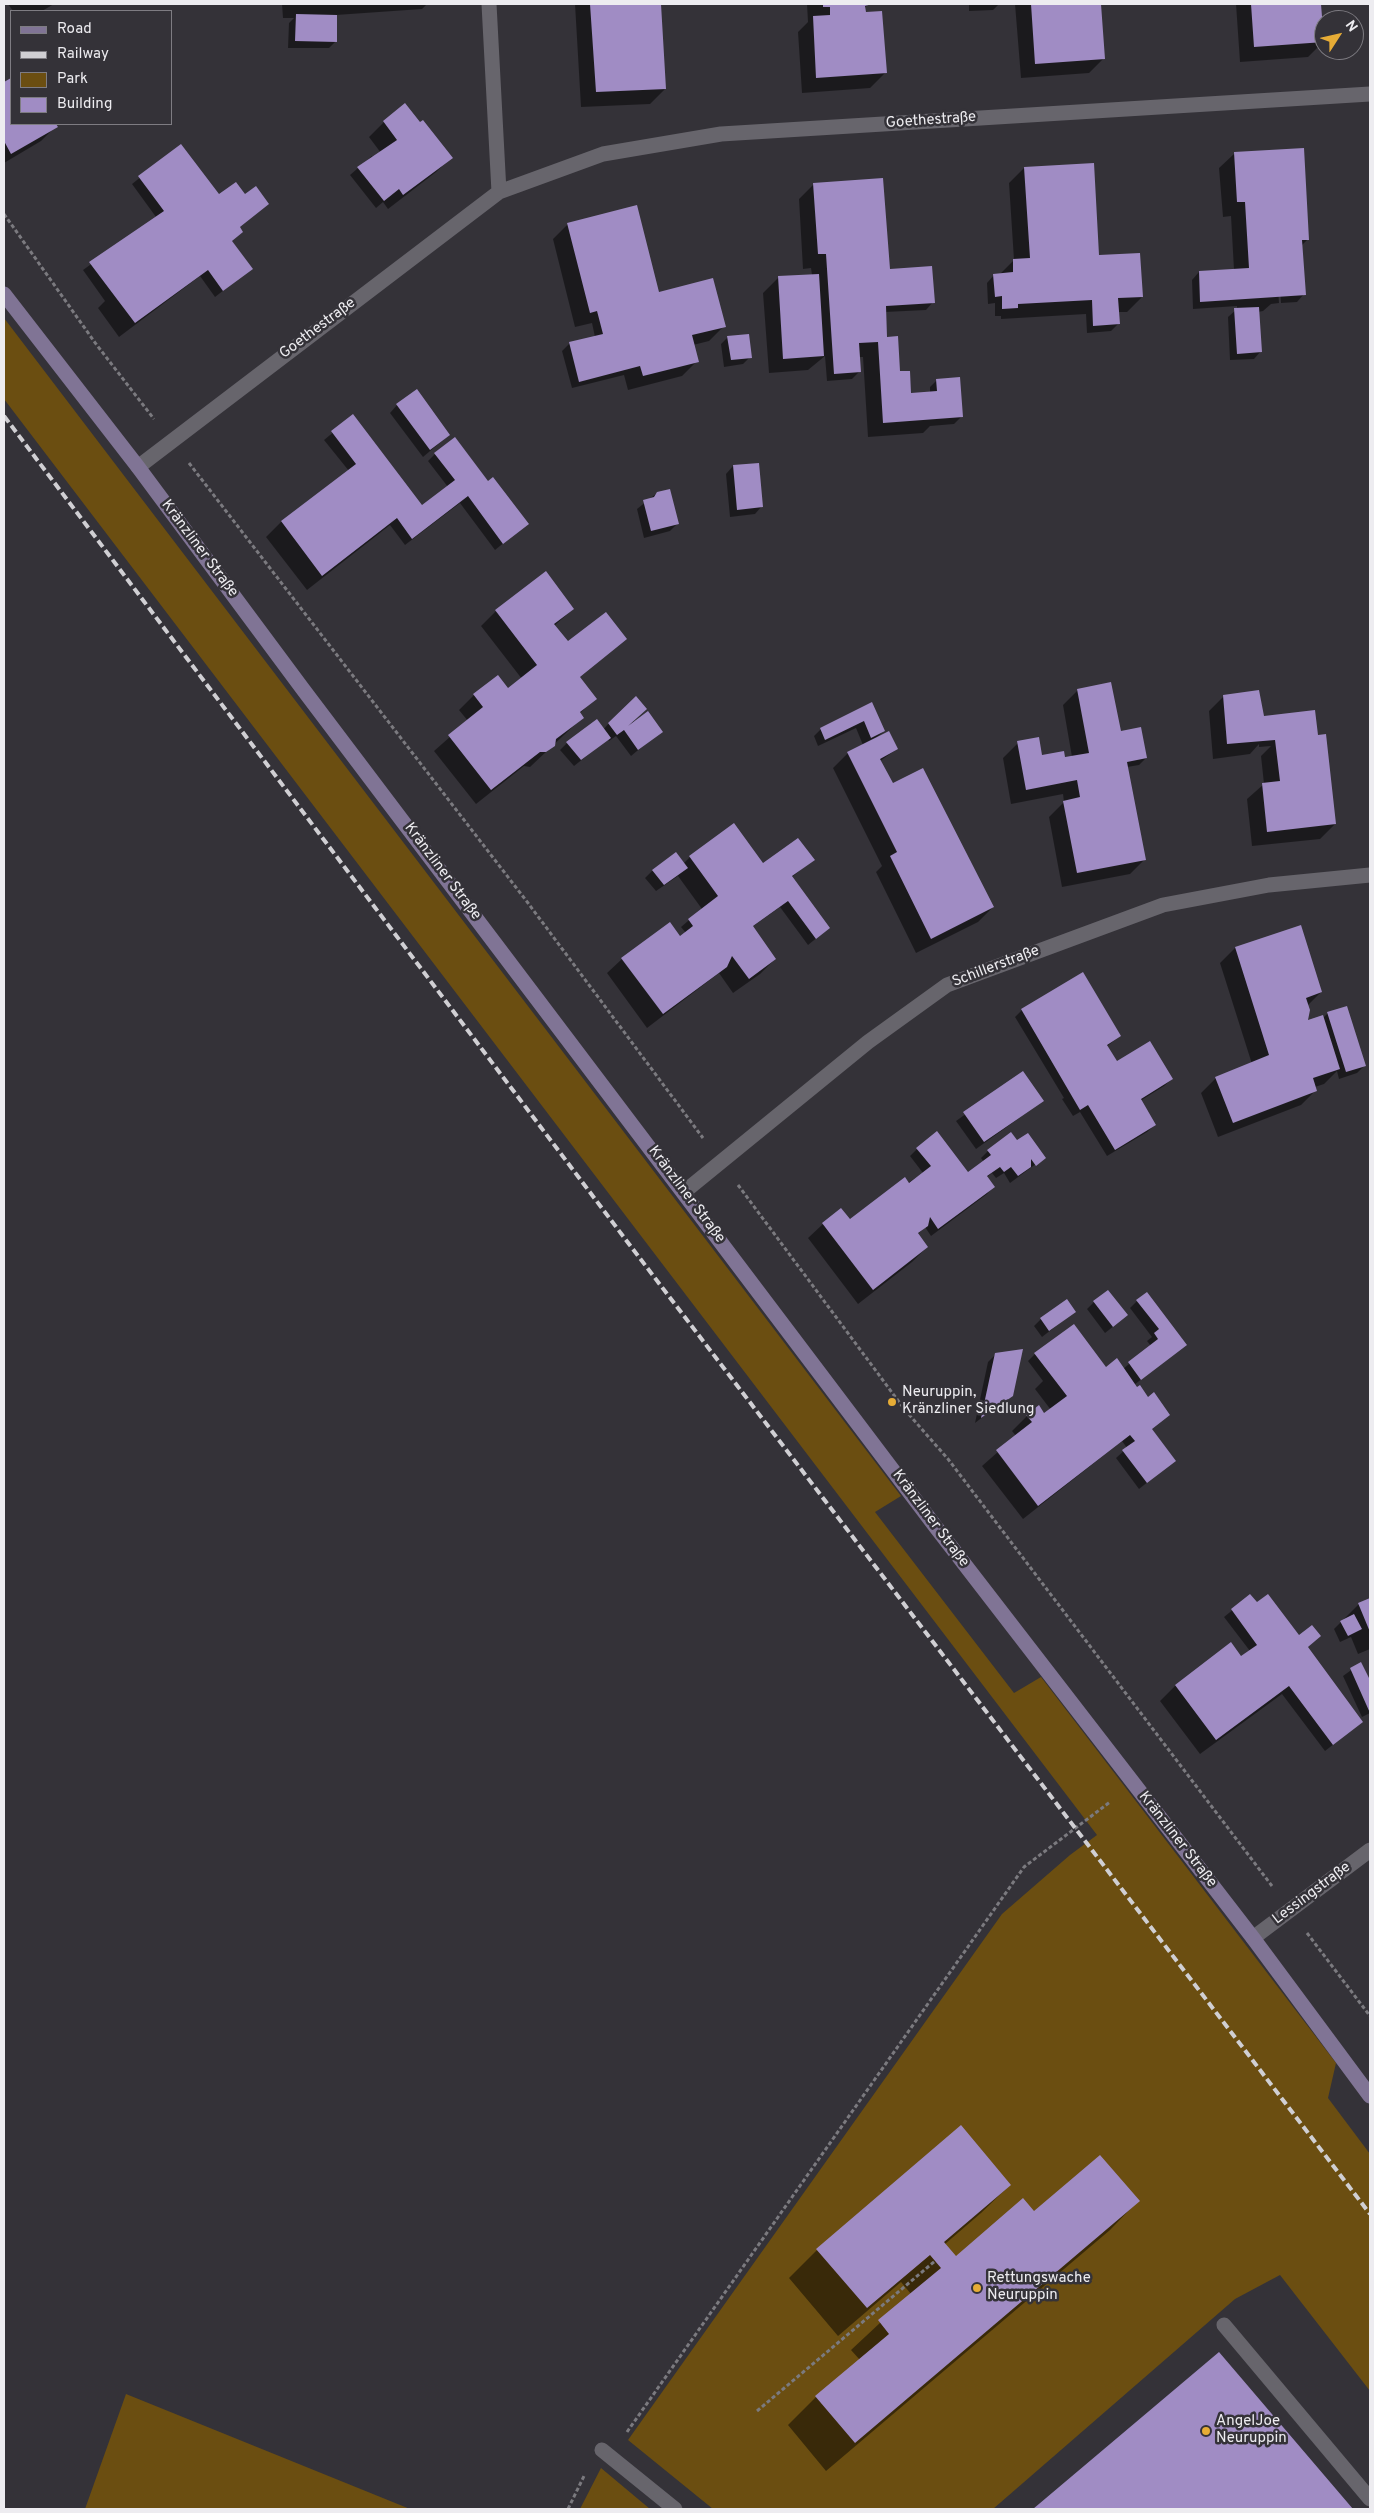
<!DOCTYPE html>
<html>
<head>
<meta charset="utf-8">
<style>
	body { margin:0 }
	#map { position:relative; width:1374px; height:2513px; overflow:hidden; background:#343238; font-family:Overpass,sans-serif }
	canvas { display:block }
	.frame { position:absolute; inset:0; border:5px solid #edecf0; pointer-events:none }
	.legend { position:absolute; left:10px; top:10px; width:162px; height:115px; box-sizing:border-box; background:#343238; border:1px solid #7e7c82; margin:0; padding:6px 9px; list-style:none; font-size:15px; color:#edecf0 }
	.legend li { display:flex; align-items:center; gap:10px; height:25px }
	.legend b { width:25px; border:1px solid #7e7c82 }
	.north { position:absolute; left:1314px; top:10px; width:50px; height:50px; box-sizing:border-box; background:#343238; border:1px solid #7e7c82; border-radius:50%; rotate:55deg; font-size:14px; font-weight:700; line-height:20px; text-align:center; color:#edecf0 }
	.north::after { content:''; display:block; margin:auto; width:18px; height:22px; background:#e6ac36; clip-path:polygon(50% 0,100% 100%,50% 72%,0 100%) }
</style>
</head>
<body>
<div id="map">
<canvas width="1374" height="2513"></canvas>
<div class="frame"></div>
<ul class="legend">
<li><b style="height:6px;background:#807495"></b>Road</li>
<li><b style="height:6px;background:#d0cfd3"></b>Railway</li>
<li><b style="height:14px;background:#6b4e11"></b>Park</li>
<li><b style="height:14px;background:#a08cc4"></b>Building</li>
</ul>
<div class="north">N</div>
</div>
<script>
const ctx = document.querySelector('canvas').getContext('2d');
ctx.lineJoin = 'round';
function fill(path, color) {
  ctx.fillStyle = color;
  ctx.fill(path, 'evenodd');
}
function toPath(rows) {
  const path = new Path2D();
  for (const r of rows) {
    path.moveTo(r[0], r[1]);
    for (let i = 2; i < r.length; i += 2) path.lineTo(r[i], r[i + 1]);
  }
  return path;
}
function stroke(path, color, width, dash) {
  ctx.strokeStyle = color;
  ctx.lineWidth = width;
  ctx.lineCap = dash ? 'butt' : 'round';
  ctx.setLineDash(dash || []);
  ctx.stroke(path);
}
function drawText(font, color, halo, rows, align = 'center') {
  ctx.font = font + ' Overpass,sans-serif';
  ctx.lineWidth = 5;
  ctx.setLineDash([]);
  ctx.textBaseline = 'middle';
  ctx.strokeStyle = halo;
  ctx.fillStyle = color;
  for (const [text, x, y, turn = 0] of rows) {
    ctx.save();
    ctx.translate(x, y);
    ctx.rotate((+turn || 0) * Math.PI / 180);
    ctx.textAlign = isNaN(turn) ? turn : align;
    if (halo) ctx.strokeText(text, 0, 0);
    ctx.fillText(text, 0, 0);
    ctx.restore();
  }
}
const green = toPath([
	[4,318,901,1496,875,1512,1014,1693,1041,1677,1336,2063,1328,2098,1370,2154,1370,2391,1280,2275,1235,2299,993,2509,713,2509,628,2440,1002,1914,1070,1855,1097,1835,4,399],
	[126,2394,410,2509,85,2509],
	[601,2468,650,2509,580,2509]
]);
const shadow = toPath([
	[8,4,54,4,42,11,13,11],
	[282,4,427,4,422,9,336,15,336,41,329,48,288,48,289,23,294,18,283,18],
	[575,4,660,4,665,89,650,104,581,107],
	[807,4,868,4,864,9,864,14,885,73,870,88,802,93,798,32,808,22],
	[969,4,999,4,993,10,969,11],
	[1015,4,1100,4,1104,58,1089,73,1021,78],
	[1236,4,1320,4,1323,42,1308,57,1240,62],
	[11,79,11,124,55,124,56,126,41,141,4,163,4,84],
	[384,122,451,158,436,172,388,209,383,202,376,208,350,175,372,156,374,159,381,153,369,137],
	[181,145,219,196,244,195,268,204,239,228,242,232,231,242,251,269,215,297,200,276,119,337,98,308,105,301,83,270,156,217,132,184],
	[1234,154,1308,239,1301,246,1304,294,1297,302,1281,303,1279,272,1277,272,1279,303,1271,304,1263,311,1258,312,1261,351,1254,359,1230,360,1228,317,1237,309,1237,306,1193,309,1192,280,1199,272,1234,270,1231,216,1223,217,1219,168],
	[1024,168,1098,256,1142,297,1127,312,1118,312,1118,324,1111,331,1087,333,1086,314,1001,319,1001,316,995,316,995,303,988,304,987,283,994,275,999,275,1014,260,1009,183],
	[814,184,888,272,933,302,926,310,885,312,886,338,910,394,930,393,930,387,937,380,961,417,954,424,930,426,923,433,868,437,863,357,859,357,860,371,852,379,827,381,825,356,808,370,769,373,763,293,778,278,812,275,811,268,803,269,799,199],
	[568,224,658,294,724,326,709,341,693,345,697,361,682,376,628,390,624,375,572,388,562,351,569,344,595,337,592,323,575,327,553,239],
	[728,337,750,357,743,364,724,367,721,344],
	[397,405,449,435,423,457,390,413],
	[353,416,422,507,448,487,428,461,435,454,488,483,527,524,495,550,460,503,405,545,390,525,307,590,266,537,281,522,349,471,324,440],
	[758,464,762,506,755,514,730,517,726,474,733,466],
	[657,493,678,523,670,531,644,538,637,509],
	[545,573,573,609,554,626,568,643,626,639,579,678,595,699,579,714,582,718,530,767,524,766,476,804,434,751,468,721,459,710,474,695,508,690,522,679,481,626,496,611],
	[1078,690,1146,758,1139,765,1127,767,1145,859,1130,874,1062,887,1049,817,1064,802,1063,794,1011,804,1003,758,1018,743,1041,756,1072,757,1063,705],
	[1224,696,1262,719,1317,736,1335,824,1320,839,1252,846,1247,799,1264,784,1261,756,1271,746,1259,747,1259,744,1250,754,1213,759,1209,711],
	[871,704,884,731,877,737,897,749,880,761,892,785,993,907,978,922,916,953,876,872,882,866,833,768,848,753,863,745,856,728,818,746,814,736,821,729],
	[633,721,661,731,631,756,616,736,609,741,608,739,574,766,560,750,567,743,603,730,609,723],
	[690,857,758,867,813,860,792,877,829,928,808,945,780,907,752,927,775,959,760,974,733,993,719,973,647,1028,607,973,622,959,680,938,686,933,681,927,702,909,678,876,656,891,645,878,652,871,683,864],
	[1300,927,1321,992,1307,1006,1307,1022,1323,1018,1328,1013,1364,1066,1357,1073,1339,1079,1337,1071,1324,1084,1315,1087,1316,1090,1301,1105,1218,1137,1201,1093,1216,1078,1252,1064,1220,963,1235,948],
	[1022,1010,1120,1036,1106,1047,1116,1063,1172,1079,1164,1086,1140,1101,1155,1125,1147,1132,1107,1156,1080,1112,1073,1116,1062,1099,1064,1098,1015,1017],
	[1023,1073,1043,1101,976,1149,956,1121],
	[1017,1142,1044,1158,1010,1183,1004,1173,996,1178,992,1173,987,1177,994,1186,987,1194,931,1236,925,1227,917,1235,927,1247,912,1262,858,1304,808,1238,823,1224,850,1221,923,1173,910,1156,917,1149,968,1174,984,1162,981,1158,988,1151],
	[1137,1301,1185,1345,1134,1385,1151,1430,1174,1461,1139,1489,1116,1458,1127,1448,1122,1441,1023,1519,982,1466,1016,1436,1012,1431,1027,1416,1044,1415,1051,1410,1035,1389,1043,1381,1028,1361,1035,1354,1106,1368,1123,1369,1151,1346,1147,1341,1152,1337,1130,1308],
	[1094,1302,1119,1322,1105,1333,1087,1309],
	[1074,1312,1042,1337,1034,1326,1041,1319],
	[996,1354,1011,1395,975,1423,988,1362],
	[1250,1596,1293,1639,1320,1636,1307,1648,1362,1722,1325,1751,1282,1694,1200,1754,1160,1701,1175,1686,1231,1644,1241,1658,1250,1651,1224,1617],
	[1370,1599,1370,1649,1358,1654,1351,1637,1340,1642,1334,1629,1359,1604],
	[1361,1663,1370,1683,1370,1713,1362,1717,1343,1676],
	[1010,2185,981,2213,945,2244,956,2258,1033,2212,1138,2201,1110,2230,826,2471,788,2425,816,2397,860,2360,851,2350,911,2294,901,2282,838,2336,789,2278,817,2250],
	[1219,2354,1352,2509,1035,2509]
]);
const building = toPath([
	[590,4,661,4,666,89,596,92],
	[823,4,872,4,865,6,866,12,882,11,887,73,816,78,813,16,830,15,830,7,823,7],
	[1031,4,1101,4,1105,59,1035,64],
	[1251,4,1321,4,1324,42,1254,47],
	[296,14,337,15,337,42,295,41],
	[11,78,11,124,56,124,58,127,11,154,4,141,4,82],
	[405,103,420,122,423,120,453,158,403,195,399,189,384,201,357,167,397,140,383,121],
	[181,144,219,194,236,182,245,194,256,186,269,204,240,227,243,232,232,241,253,269,223,291,208,270,135,323,89,262,164,211,138,176],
	[1304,148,1309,240,1302,240,1306,295,1200,302,1199,271,1249,268,1245,202,1237,202,1234,152],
	[1094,163,1099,255,1140,253,1143,297,1118,298,1120,324,1093,326,1092,300,1018,304,1018,308,1002,309,1002,296,995,297,993,274,1013,272,1013,259,1030,258,1024,167],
	[883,178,890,269,932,266,935,303,886,306,887,337,898,336,900,371,910,371,911,393,937,391,936,379,960,377,963,417,883,423,878,342,859,343,861,372,834,374,826,254,818,254,813,183],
	[637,205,659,292,713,278,726,327,692,335,699,362,643,376,640,366,579,382,569,342,603,334,597,311,590,313,567,223],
	[819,274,824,356,783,359,778,276],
	[1259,307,1262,352,1237,354,1234,308],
	[749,334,752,358,731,360,727,336],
	[417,389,450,435,430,450,396,404],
	[353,414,422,505,455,480,434,453,455,437,488,481,493,477,529,524,503,544,468,496,412,539,397,518,322,576,281,521,356,464,331,431],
	[759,463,763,507,737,510,733,465],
	[670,489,679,524,651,531,643,500,654,497,657,492],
	[546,571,574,609,554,624,568,641,606,612,627,639,580,677,597,699,580,712,584,718,556,739,555,746,546,752,540,752,491,790,448,735,483,707,473,694,498,675,508,688,537,665,495,610],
	[1111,682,1121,731,1141,727,1147,758,1127,762,1146,860,1077,873,1063,801,1080,797,1077,780,1026,790,1017,741,1039,737,1042,755,1064,751,1065,757,1089,753,1077,689],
	[1259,690,1264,716,1315,710,1318,735,1326,734,1336,824,1267,832,1262,783,1280,781,1275,740,1227,744,1223,695],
	[636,696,647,709,628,726,648,711,663,732,638,750,624,730,617,735,608,723],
	[872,702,885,731,871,738,864,721,825,740,820,728],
	[597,719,611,738,581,760,566,742],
	[889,731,898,749,880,759,893,783,923,768,994,907,931,939,890,856,897,852,847,752],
	[734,823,763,863,798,838,815,860,792,876,830,928,816,939,788,901,753,926,776,959,749,979,732,956,727,967,663,1014,621,958,670,922,680,936,693,926,688,919,718,896,689,856],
	[676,852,688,868,664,885,652,870],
	[1301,925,1322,992,1306,998,1310,1010,1308,1020,1323,1015,1340,1069,1313,1078,1317,1091,1233,1123,1215,1077,1269,1055,1235,947],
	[1083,972,1121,1036,1107,1045,1117,1061,1150,1041,1173,1079,1141,1099,1156,1125,1115,1150,1088,1105,1080,1110,1021,1009],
	[1347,1006,1366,1066,1346,1072,1327,1012],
	[1023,1071,1044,1101,984,1142,963,1112],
	[937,1131,968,1172,991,1155,987,1150,1011,1132,1017,1140,1028,1133,1046,1158,1036,1166,1031,1159,1031,1167,1018,1176,1011,1167,1004,1172,1000,1167,987,1176,995,1187,938,1229,930,1217,928,1226,918,1233,928,1247,873,1290,822,1223,841,1208,850,1219,905,1177,909,1183,931,1166,916,1148],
	[1108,1290,1128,1315,1113,1327,1093,1301],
	[1147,1292,1187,1345,1141,1380,1128,1362,1158,1339,1154,1333,1159,1329,1136,1300],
	[1067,1299,1076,1312,1049,1331,1040,1318],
	[1074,1324,1106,1367,1117,1358,1137,1387,1140,1385,1148,1397,1154,1392,1170,1415,1152,1429,1176,1461,1147,1483,1122,1450,1135,1441,1130,1435,1038,1506,996,1450,1032,1422,1026,1415,1039,1405,1044,1413,1067,1396,1034,1353],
	[1023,1349,1013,1396,981,1418,995,1353],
	[1250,1594,1257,1602,1268,1594,1299,1635,1312,1625,1321,1636,1308,1647,1363,1722,1333,1745,1289,1686,1216,1740,1175,1685,1231,1642,1241,1656,1257,1645,1231,1609],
	[1370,1598,1370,1632,1358,1603],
	[1354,1614,1362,1629,1348,1636,1340,1621],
	[1361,1662,1370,1680,1370,1713,1350,1668],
	[961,2125,1011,2185,944,2242,956,2256,1023,2198,1034,2211,1100,2155,1140,2201,855,2443,815,2396,889,2334,878,2320,941,2268,930,2255,867,2308,816,2249],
	[1219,2352,1353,2509,1033,2509]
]);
const path = toPath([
	[4,214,96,344,154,419],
	[189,463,528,903,703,1138],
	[738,1185,905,1410,948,1459,1272,1886],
	[1307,1933,1370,2016],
	[757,2411,935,2261],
	[627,2432,1024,1867,1110,1802],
	[568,2509,585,2474]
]);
const lane = toPath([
	[1224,2325,1370,2499]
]);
const street = toPath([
	[489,4,499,192],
	[138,467,499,192,603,154,721,134,1370,94],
	[684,1192,868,1042,947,985,1163,905,1269,885,1370,875],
	[1253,1938,1370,1850],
	[602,2450,675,2509]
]);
const secondary = toPath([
	[4,294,138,467,302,688,935,1526,1253,1938,1370,2096]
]);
const rail = toPath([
	[4,416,629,1244,1370,2214]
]);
const markers = [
	[892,1402,5,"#e6ac36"],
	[977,2288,5,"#e6ac36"],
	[1206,2431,5,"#e6ac36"]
];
const streetNames = [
	["Goethestraße",931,121,-4],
	["Goethestraße",318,329,-37],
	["Kränzliner Straße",199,549,53],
	["Kränzliner Straße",442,872,53],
	["Schillerstraße",996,967,-21],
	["Kränzliner Straße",686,1195,53],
	["Kränzliner Straße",930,1519,53],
	["Kränzliner Straße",1177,1840,52],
	["Lessingstraße",1312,1894,-37]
];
const poiNames = [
	["Neuruppin,",902,1393],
	["Kränzliner Siedlung",902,1410],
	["Rettungswache",987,2279],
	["Neuruppin",987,2296],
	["AngelJoe",1216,2422],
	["Neuruppin",1216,2439]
];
fill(green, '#6b4e11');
fill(shadow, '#0007');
fill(building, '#a08cc4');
stroke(path, '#7b7a7f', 3, [4, 2.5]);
stroke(lane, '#67656c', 15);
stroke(street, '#67656c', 15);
stroke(secondary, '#807495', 15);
stroke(rail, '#d0cfd3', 4, [8, 4]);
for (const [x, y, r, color] of markers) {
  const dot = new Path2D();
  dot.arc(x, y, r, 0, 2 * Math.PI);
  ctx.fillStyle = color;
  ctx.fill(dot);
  stroke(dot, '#343238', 2);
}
drawText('15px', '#edecf0', '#343238', streetNames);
drawText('15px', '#edecf0', '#343238', poiNames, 'left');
</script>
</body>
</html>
